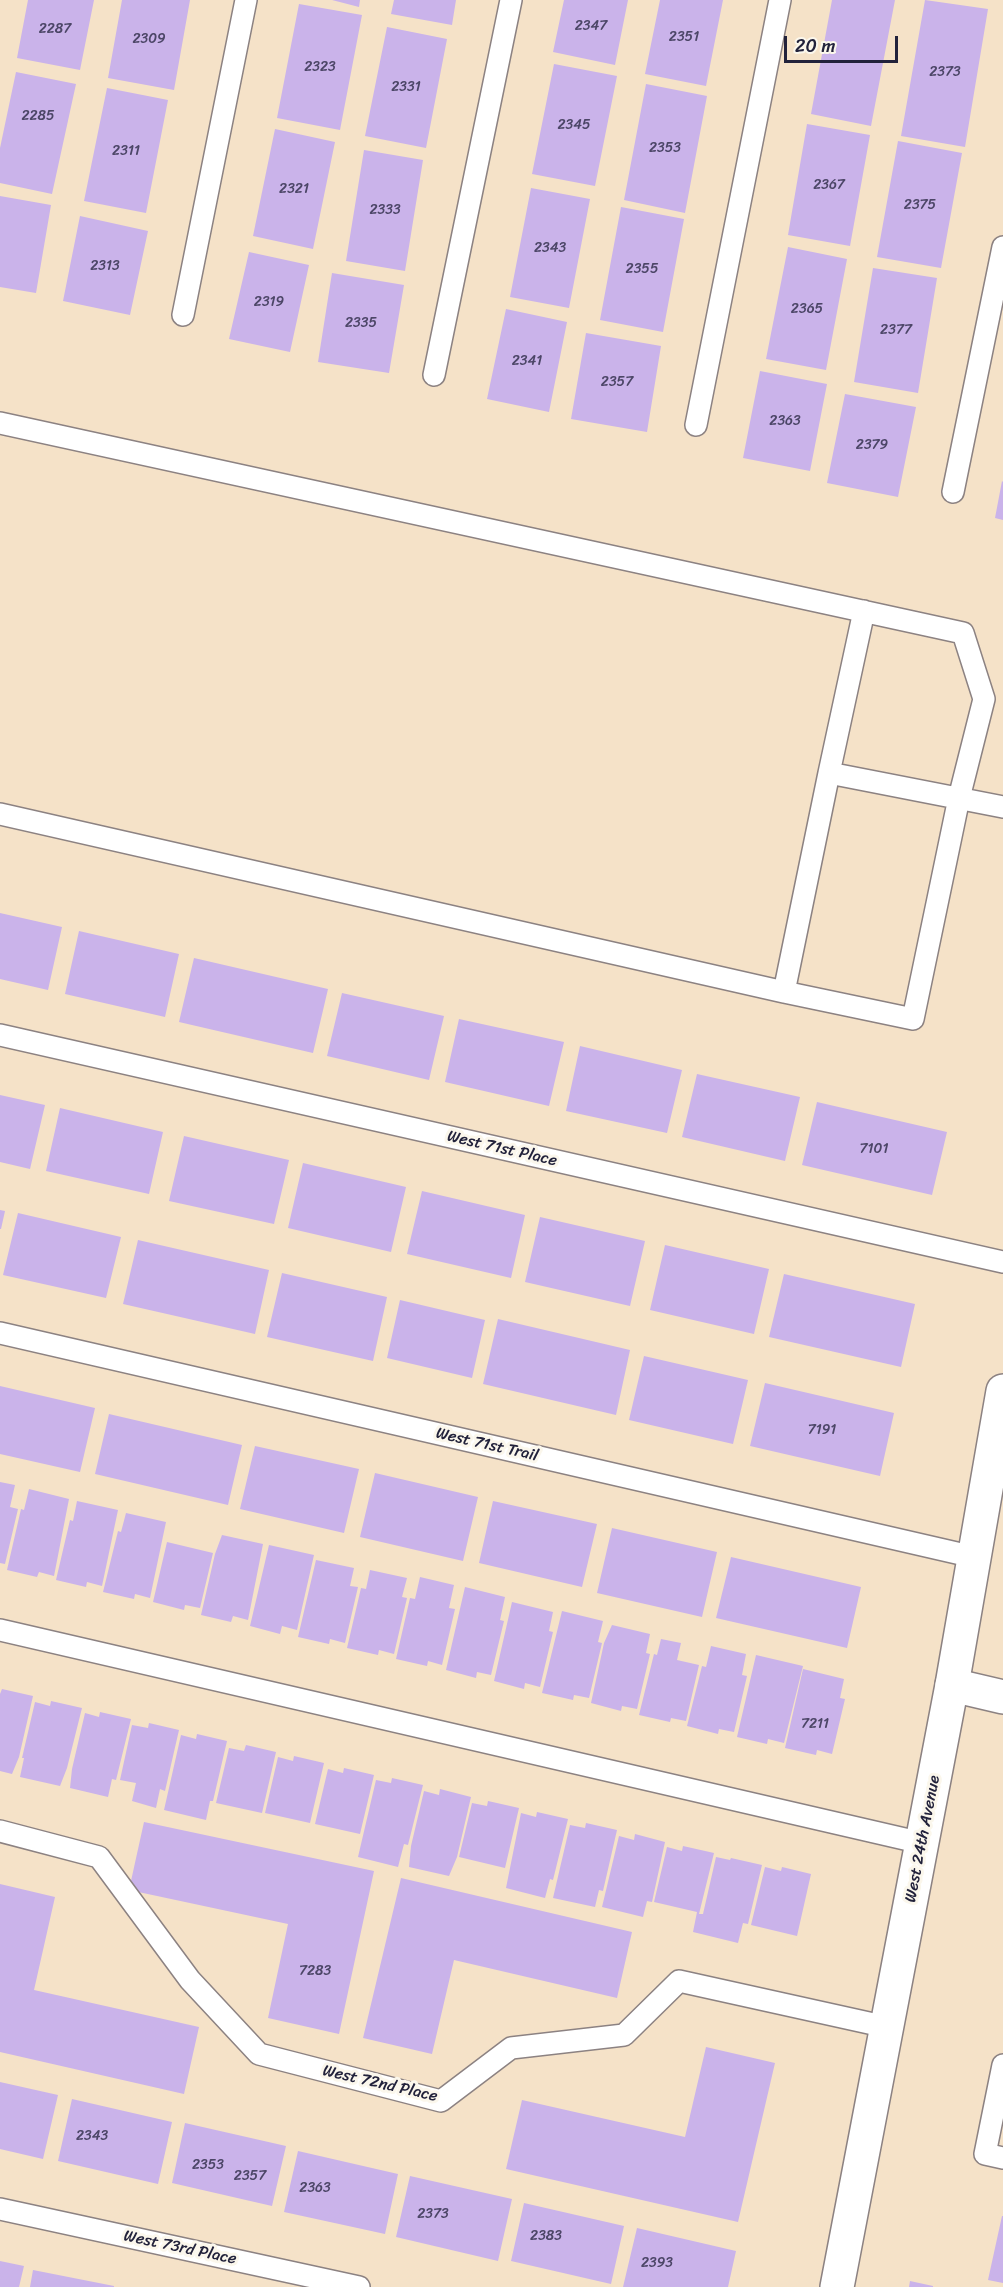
<!DOCTYPE html>
<html>
<head>
<meta charset="utf-8">
<style>
	body { margin:0 }
	#map { position:relative; width:1003px; height:2287px; overflow:hidden; background:#f5e2c8; font-family:Sriracha,sans-serif }
	canvas { display:block }
	.scale { position:absolute; left:784px; top:36px; width:114px; height:27px; box-sizing:border-box; border:3px solid #22223b; border-top:0; padding-left:8px; font-size:18px; line-height:21px; white-space:nowrap; color:#22223b; -webkit-text-stroke:4px #fbf7ec; paint-order:stroke }
</style>
</head>
<body>
<div id="map">
<canvas width="1003" height="2287"></canvas>
<div class="scale">20 m</div>
</div>
<script>
const ctx = document.querySelector('canvas').getContext('2d');
ctx.lineJoin = 'round';
function fill(path, color) {
  ctx.fillStyle = color;
  ctx.fill(path, 'evenodd');
}
function toPath(rows) {
  const path = new Path2D();
  for (const r of rows) {
    path.moveTo(r[0], r[1]);
    for (let i = 2; i < r.length; i += 2) path.lineTo(r[i], r[i + 1]);
  }
  return path;
}
function stroke(path, color, width, dash) {
  ctx.strokeStyle = color;
  ctx.lineWidth = width;
  ctx.lineCap = dash ? 'butt' : 'round';
  ctx.setLineDash(dash || []);
  ctx.stroke(path);
}
function drawText(font, color, halo, rows, align = 'center') {
  ctx.font = font + ' Sriracha,sans-serif';
  ctx.lineWidth = 6;
  ctx.setLineDash([]);
  ctx.textBaseline = 'middle';
  ctx.strokeStyle = halo;
  ctx.fillStyle = color;
  for (const [text, x, y, turn = 0] of rows) {
    ctx.save();
    ctx.translate(x, y);
    ctx.rotate((+turn || 0) * Math.PI / 180);
    ctx.textAlign = isNaN(turn) ? turn : align;
    if (halo) ctx.strokeText(text, 0, 0);
    ctx.fillText(text, 0, 0);
    ctx.restore();
  }
}
const building = toPath([
	[28,0,94,0,80,70,17,58],
	[122,0,190,0,174,90,108,78],
	[332,0,360,0,359,7],
	[394,0,456,0,452,25,391,14],
	[564,0,628,0,615,65,553,52],
	[660,0,723,0,706,86,645,74],
	[832,0,895,0,871,126,811,114],
	[925,0,988,9,965,147,901,136],
	[299,4,362,15,340,130,277,118],
	[387,27,447,39,426,148,365,136],
	[554,64,617,76,595,186,532,174],
	[16,72,76,84,52,194,0,183,0,148],
	[646,84,707,96,685,213,624,200],
	[107,88,168,100,146,213,84,201],
	[807,124,870,135,850,246,788,235],
	[275,129,335,142,313,249,253,236],
	[898,141,962,153,941,268,877,257],
	[364,150,423,160,405,271,346,261],
	[531,188,590,199,569,308,510,297],
	[0,196,51,205,36,293,0,287],
	[621,207,684,219,663,332,600,320],
	[80,216,148,231,130,315,63,301],
	[788,247,847,259,826,370,766,359],
	[249,252,309,265,290,352,229,339],
	[873,268,937,278,918,393,854,382],
	[332,273,404,285,389,373,318,362],
	[506,309,567,322,549,412,487,399],
	[586,333,661,346,647,432,571,419],
	[760,371,827,384,810,471,743,458],
	[845,394,916,407,898,497,827,483],
	[1002,481,1003,482,1003,520,995,518],
	[0,913,62,927,48,990,0,979],
	[79,931,179,954,165,1017,65,994],
	[194,958,328,989,313,1053,179,1022],
	[342,993,444,1016,429,1080,327,1056],
	[459,1019,564,1042,549,1106,445,1082],
	[580,1046,682,1070,667,1133,566,1111],
	[697,1074,800,1097,785,1161,682,1137],
	[0,1095,45,1105,30,1169,0,1162],
	[817,1102,947,1132,932,1195,802,1165],
	[60,1108,163,1132,149,1194,46,1171],
	[184,1136,289,1160,274,1224,169,1201],
	[303,1163,406,1187,391,1252,288,1228],
	[422,1191,525,1215,511,1278,407,1254],
	[0,1210,5,1211,1,1229,0,1229],
	[18,1213,121,1237,106,1298,3,1275],
	[540,1217,645,1241,630,1306,525,1282],
	[138,1240,269,1270,255,1334,123,1304],
	[665,1245,769,1269,754,1334,650,1310],
	[282,1273,387,1297,373,1361,267,1337],
	[784,1274,915,1304,901,1367,769,1337],
	[400,1300,485,1320,472,1378,387,1358],
	[498,1319,630,1350,616,1415,483,1384],
	[644,1356,748,1380,733,1444,629,1420],
	[765,1383,894,1413,880,1476,750,1446],
	[0,1386,95,1408,80,1472,0,1454],
	[109,1414,242,1445,228,1505,95,1474],
	[255,1446,359,1469,344,1533,240,1509],
	[375,1473,478,1497,463,1561,360,1537],
	[0,1482,15,1485,10,1507,18,1509,5,1564,0,1563],
	[29,1489,69,1499,54,1576,39,1572,37,1577,7,1570,21,1509,24,1510],
	[77,1501,118,1510,102,1586,87,1582,86,1587,56,1580,70,1520,73,1521],
	[493,1501,597,1524,582,1587,479,1563],
	[126,1513,166,1522,150,1598,135,1594,134,1599,103,1592,118,1531,121,1532],
	[612,1528,717,1552,702,1617,597,1593],
	[222,1535,263,1544,248,1620,233,1616,231,1622,201,1615,215,1554],
	[167,1542,213,1553,200,1608,185,1605,184,1610,153,1602],
	[269,1545,314,1555,297,1630,282,1626,280,1634,250,1626],
	[731,1557,861,1587,847,1648,716,1618],
	[316,1560,354,1568,350,1586,358,1587,345,1643,330,1639,329,1644,298,1637],
	[370,1570,407,1578,402,1597,407,1598,394,1654,379,1650,378,1655,347,1648,361,1588,366,1589],
	[420,1577,454,1585,449,1608,455,1609,442,1665,428,1661,427,1666,396,1659,410,1598,415,1599],
	[465,1587,505,1597,500,1620,504,1621,491,1675,477,1672,476,1678,446,1670],
	[512,1602,553,1612,549,1631,553,1632,540,1687,525,1683,524,1689,494,1681],
	[562,1611,603,1621,598,1642,602,1643,589,1698,574,1695,573,1700,542,1693],
	[612,1625,650,1634,646,1653,650,1654,637,1709,622,1706,621,1711,591,1703,604,1643],
	[661,1639,681,1643,677,1660,699,1665,686,1721,671,1718,670,1722,639,1715,654,1654,657,1655],
	[711,1646,746,1654,742,1675,747,1676,734,1732,719,1729,718,1734,687,1726,702,1666,706,1667],
	[756,1655,803,1666,784,1743,768,1739,767,1744,737,1737],
	[803,1669,844,1679,840,1698,845,1699,832,1754,817,1750,816,1755,785,1748],
	[2,1689,33,1696,19,1757,12,1774,0,1771,0,1694],
	[51,1701,82,1708,67,1768,60,1786,20,1777,24,1758,22,1758,35,1702,50,1706],
	[100,1712,131,1719,116,1780,112,1779,108,1797,70,1788,72,1769,85,1713,99,1717],
	[149,1723,179,1730,165,1791,160,1789,156,1808,132,1801,136,1783,120,1780,132,1725,148,1728],
	[197,1734,227,1741,213,1801,210,1801,206,1820,164,1810,181,1735,196,1739],
	[246,1745,276,1752,262,1813,216,1803,229,1748,244,1751],
	[294,1756,324,1763,310,1823,265,1813,278,1757,293,1761],
	[344,1768,374,1775,360,1834,315,1824,328,1769,343,1773],
	[392,1778,423,1785,408,1845,404,1844,398,1867,358,1857,376,1780,391,1783],
	[440,1789,471,1797,457,1857,449,1876,409,1867,411,1846,424,1791,439,1795],
	[488,1801,519,1808,505,1868,459,1857,472,1803,487,1806],
	[537,1812,568,1819,553,1880,550,1879,545,1898,506,1888,521,1813,536,1817],
	[144,1822,374,1871,339,2034,268,2018,288,1924,129,1890],
	[586,1823,617,1830,603,1891,599,1890,595,1907,553,1898,570,1825,585,1828],
	[635,1834,665,1842,652,1902,647,1901,643,1917,602,1907,619,1836,634,1840],
	[683,1846,714,1853,699,1914,703,1914,716,1857,730,1860,731,1858,762,1865,748,1924,743,1923,738,1943,693,1932,697,1912,654,1902,667,1847,682,1851],
	[765,1867,781,1871,782,1867,811,1874,797,1936,751,1925],
	[401,1878,632,1932,617,1998,454,1960,432,2054,363,2038],
	[0,1884,55,1897,34,1990,199,2027,184,2094,0,2052],
	[706,2047,775,2063,738,2222,506,2169,522,2100,685,2137],
	[0,2082,58,2095,43,2159,0,2149],
	[72,2099,172,2122,158,2184,58,2161],
	[185,2123,286,2146,272,2206,172,2183],
	[298,2151,398,2174,385,2234,284,2212],
	[410,2176,512,2199,498,2261,396,2237],
	[524,2203,624,2226,611,2284,511,2261],
	[1002,2216,1003,2216,1003,2283,988,2280],
	[637,2228,736,2251,728,2287,623,2287],
	[0,2261,24,2266,19,2287,0,2287],
	[33,2270,114,2286,114,2287,30,2287],
	[910,2281,933,2286,933,2287,909,2287]
]);
const service = toPath([
	[183,315,246,0],
	[434,375,511,0],
	[0,423,963,633,984,699,959,798,913,1019,784,992],
	[696,425,780,0],
	[953,492,1003,247],
	[829,773,864,611],
	[0,814,784,992,829,773,1003,807],
	[0,1035,1003,1262],
	[0,1333,974,1557],
	[0,1630,922,1843],
	[0,1831,99,1857,190,1980,259,2054,441,2101,511,2048,624,2035,679,1981,887,2027],
	[1003,2065,985,2154,1003,2158],
	[0,2209,359,2287]
]);
const minor = toPath([
	[952,1685,1003,1697]
]);
const tertiary = toPath([
	[837,2287,952,1685,1003,1391]
]);
const numberNames = [
	["2347",591,26],
	["2287",55,29],
	["2351",684,37],
	["2309",149,39],
	["2323",320,67],
	["2373",945,72],
	["2331",406,87],
	["2285",38,116],
	["2345",574,125],
	["2353",665,148],
	["2311",126,151],
	["2367",829,185],
	["2321",294,189],
	["2375",920,205],
	["2333",385,210],
	["2343",550,248],
	["2313",105,266],
	["2355",642,269],
	["2319",269,302],
	["2365",807,309],
	["2335",361,323],
	["2377",896,330],
	["2341",527,361],
	["2357",617,382],
	["2363",785,421],
	["2379",872,445],
	["7101",874,1149],
	["7191",822,1430],
	["7211",815,1724],
	["7283",315,1971],
	["2343",92,2136],
	["2353",208,2165],
	["2357",250,2176],
	["2363",315,2188],
	["2373",433,2214],
	["2383",546,2236],
	["2393",657,2263]
];
const streetNames = [
	["West 71st Place",502,1149,13],
	["West 71st Trail",487,1445,13],
	["West 24th Avenue",923,1839,-79],
	["West 72nd Place",380,2084,13],
	["West 73rd Place",180,2248,12]
];
fill(building, '#cab3ea');
stroke(service, '#8c8282', 24);
stroke(minor, '#8c8282', 36);
stroke(tertiary, '#8c8282', 36);
stroke(service, '#fff', 21);
stroke(minor, '#fff', 33);
stroke(tertiary, '#fff', 33);
drawText('14px', '#4c4667', null, numberNames);
drawText('16px', '#22223b', '#fbf7ec', streetNames);
</script>
</body>
</html>
